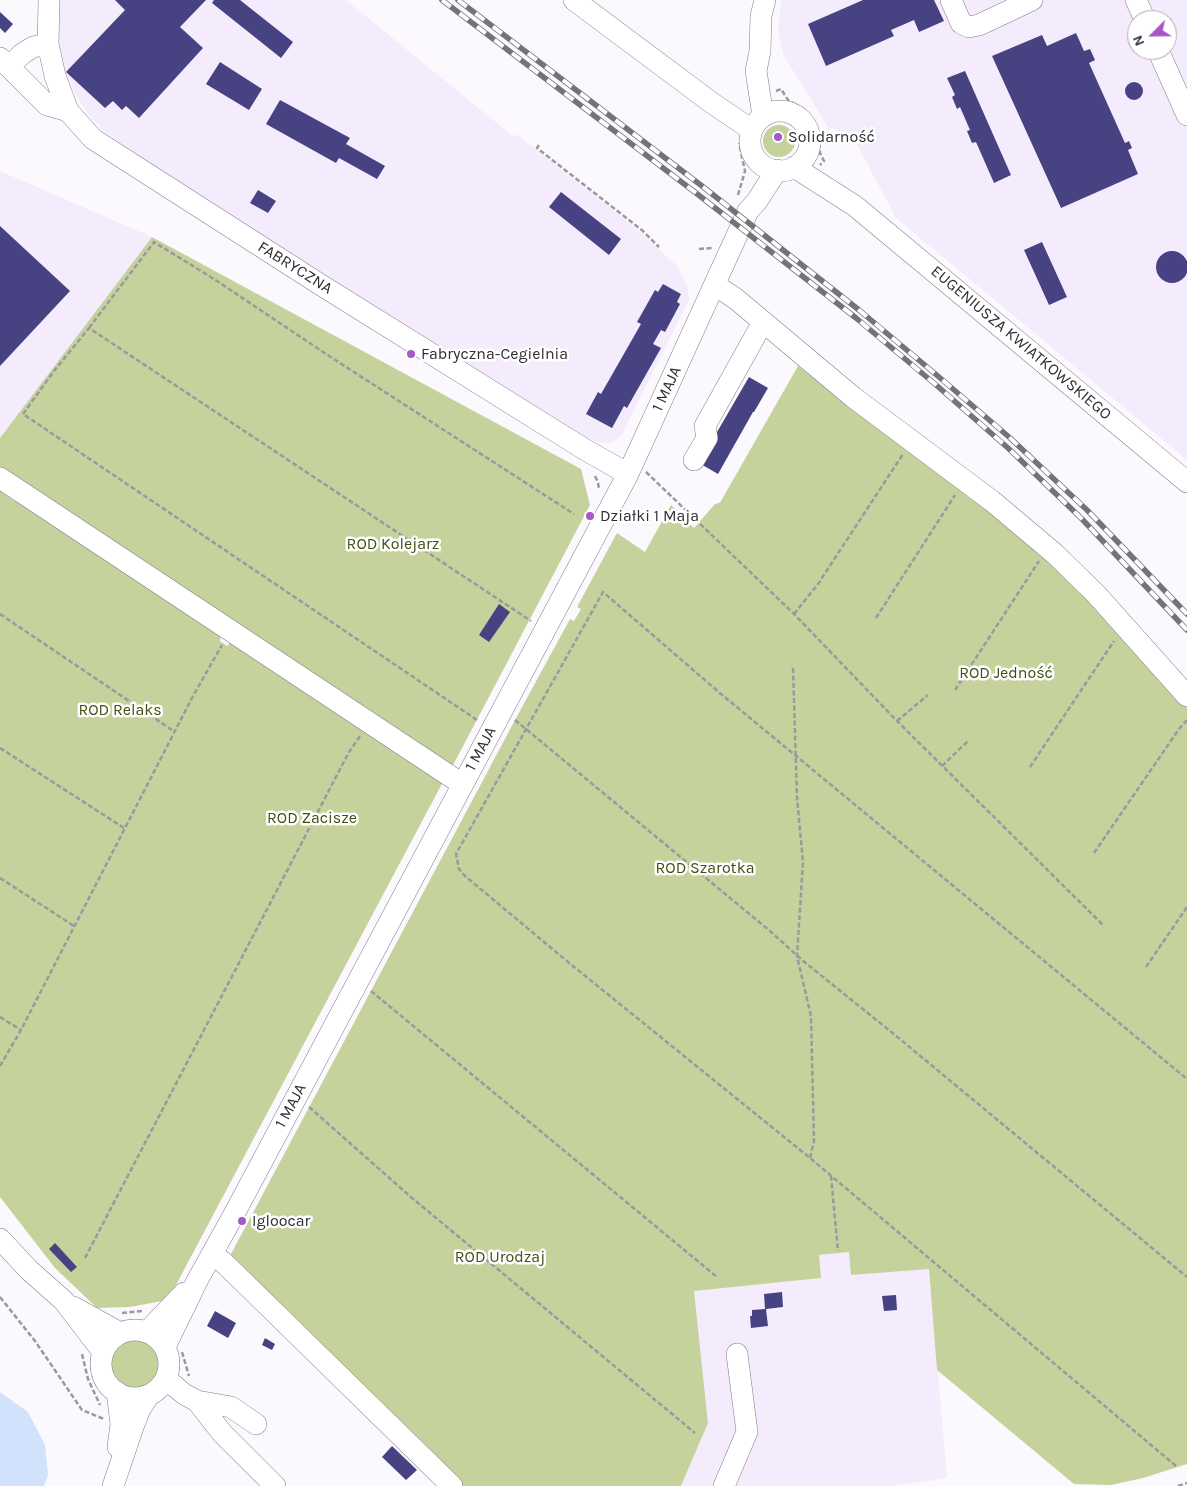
<!DOCTYPE html>
<html>
<head>
<meta charset="utf-8">
<style>
	body { margin:0 }
	#map { position:relative; width:1187px; height:1486px; overflow:hidden; background:#fbf9fd; font-family:Karla,sans-serif }
	canvas { display:block }
	.north { position:absolute; left:1127px; top:10px; width:50px; height:50px; box-sizing:border-box; background:#fff; border:1px solid #adabae; border-radius:50%; rotate:247deg; font-size:14px; font-weight:700; line-height:20px; text-align:center; color:#312d35 }
	.north::after { content:''; display:block; margin:auto; width:18px; height:22px; background:#a657c8; clip-path:polygon(50% 0,100% 100%,50% 72%,0 100%) }
</style>
</head>
<body>
<div id="map">
<canvas width="1187" height="1486"></canvas>
<div class="north">N</div>
</div>
<script>
const ctx = document.querySelector('canvas').getContext('2d');
ctx.lineJoin = 'round';
function fill(path, color) {
  ctx.fillStyle = color;
  ctx.fill(path, 'evenodd');
}
function toPath(rows) {
  const path = new Path2D();
  for (const r of rows) {
    if (r.length === 3) {
      path.moveTo(r[0] + r[2], r[1]);
      path.arc(r[0], r[1], r[2], 0, 2 * Math.PI);
      continue;
    }
    path.moveTo(r[0], r[1]);
    for (let i = 2; i < r.length; i += 2) path.lineTo(r[i], r[i + 1]);
  }
  return path;
}
function stroke(path, color, width, dash) {
  ctx.strokeStyle = color;
  ctx.lineWidth = width;
  ctx.lineCap = dash ? 'butt' : 'round';
  ctx.setLineDash(dash || []);
  ctx.stroke(path);
}
function drawText(font, color, halo, rows, align = 'center') {
  ctx.font = font + ' Karla,sans-serif';
  ctx.lineWidth = 5;
  ctx.setLineDash([]);
  ctx.textBaseline = 'middle';
  ctx.strokeStyle = halo;
  ctx.fillStyle = color;
  for (const [text, x, y, turn = 0] of rows) {
    ctx.save();
    ctx.translate(x, y);
    ctx.rotate((+turn || 0) * Math.PI / 180);
    ctx.textAlign = isNaN(turn) ? turn : align;
    if (halo) ctx.strokeText(text, 0, 0);
    ctx.fillText(text, 0, 0);
    ctx.restore();
  }
}
const built = toPath([
	[57,0,346,0,514,137,516,134,642,233,678,267,688,287,689,300,621,436,612,442,605,443,587,439,155,167,105,132,87,113,74,92,65,74,57,36],
	[782,0,1187,0,1187,460,896,218,852,135,828,127,784,56,778,31,780,10],
	[1137,20,1167,20,1167,50,1137,50],
	[0,171,152,237,0,438],
	[849,1252,852,1275,929,1268,947,1478,892,1486,681,1486,708,1423,694,1291,820,1278,819,1255]
]);
const green = toPath([
	[779,141,16],
	[152,237,581,469,590,505,451,769,0,469,0,438],
	[798,366,1002,518,1049,558,1187,704,1187,1464,1143,1478,1111,1485,1074,1484,937,1370,929,1269,851,1275,849,1252,819,1255,821,1278,694,1291,708,1423,681,1486,463,1486,456,1482,230,1266,231,1254,515,720,570,619,574,621,581,609,577,607,617,533,645,552,671,505,694,528,715,504,719,503,721,501],
	[0,491,14,501,21,496,221,632,220,641,227,646,230,643,445,778,168,1300,130,1307,97,1308,55,1268,0,1197],
	[136,1365,25]
]);
const water = toPath([
	[0,1392,28,1412,45,1445,48,1475,44,1486,0,1486]
]);
const building = toPath([
	[115,0,206,0,180,27,203,48,139,118,126,106,122,110,113,101,105,108,66,72,125,10],
	[214,0,240,0,293,42,281,58,212,3],
	[863,0,934,0,944,21,919,32,914,20,891,30,894,36,826,66,808,24],
	[0,12,13,24,5,33,0,28],
	[1076,33,1084,51,1090,49,1095,60,1089,63,1125,143,1129,141,1132,148,1128,150,1138,174,1061,208,992,56,1042,35,1047,46],
	[220,62,262,89,249,110,206,84],
	[965,71,1011,175,994,183,976,142,972,143,967,131,970,130,960,107,957,109,952,97,955,95,947,78],
	[1134,91,9],
	[280,100,350,138,346,144,385,166,377,179,339,158,336,163,266,124],
	[258,190,276,201,268,213,250,203],
	[561,192,621,239,609,255,549,207],
	[0,226,70,291,0,366],
	[1042,242,1067,297,1049,305,1024,250],
	[1172,267,16],
	[663,284,681,294,677,302,680,304,665,332,661,330,653,344,661,348,627,408,624,406,612,428,586,414,598,392,601,394,641,324,637,322,655,290,658,292],
	[749,377,768,388,754,412,753,412,718,474,699,463],
	[499,604,510,612,489,642,479,635],
	[55,1243,77,1267,71,1272,49,1249],
	[782,1292,783,1307,766,1309,768,1326,751,1328,750,1316,752,1316,752,1310,765,1309,764,1294],
	[896,1295,897,1310,884,1311,882,1296],
	[215,1311,236,1323,228,1338,207,1326],
	[265,1338,275,1344,272,1350,262,1345],
	[392,1446,417,1470,406,1480,382,1457]
]);
const path = toPath([
	[776,91,781,89,788,100,807,112,814,121,818,132,820,153,824,161,820,165],
	[539,145,537,148,643,231,659,247],
	[738,195,745,171,739,143],
	[699,249,712,248],
	[89,328,154,242,214,279,326,354,574,514],
	[646,472,794,614,897,721,1104,926],
	[595,476,598,482,599,490],
	[0,614,175,732],
	[794,614,818,584,903,454],
	[876,618,955,495],
	[793,668,797,798,803,862,797,956,811,1016,814,1141,810,1158],
	[955,690,1039,561],
	[477,720,23,414,54,371,89,328,531,621],
	[515,720,770,931,802,960,895,1035,1187,1277],
	[897,721,928,695],
	[0,748,124,828],
	[942,766,968,741],
	[1030,767,1114,641],
	[1094,853,1179,729,1187,720],
	[0,878,74,926],
	[1146,967,1187,907],
	[371,991,717,1277],
	[0,1017,21,1030],
	[0,1066,21,1030,193,696,222,645],
	[309,1107,412,1198,695,1433],
	[831,1176,838,1251],
	[85,1258,349,752,360,736],
	[0,1297,35,1341,82,1410,104,1419],
	[122,1313,142,1311],
	[182,1352,189,1376],
	[82,1354,88,1379,100,1405],
	[1176,1466,810,1158,568,962,465,876,459,869,456,854,603,592,721,694,1187,1079],
	[1178,1486,1187,1483]
]);
const minor = toPath([
	[49,0,48,44,55,76,68,111,93,139,321,285,584,449,628,474],
	[574,0,712,103,752,130],
	[951,0,961,23,969,27,979,25,1032,0],
	[1136,0,1145,20],
	[1158,50,1187,115],
	[0,58,47,105,68,111],
	[9,67,22,54,33,47,48,44],
	[780,141,30],
	[763,116,756,71,760,51,761,16,765,0],
	[794,167,855,206,1187,482],
	[715,285,736,299,853,397,992,501,1055,554,1096,594,1187,696],
	[694,460,707,438,705,426,763,322],
	[0,478,462,784],
	[0,1239,29,1270,64,1301,103,1352],
	[212,1255,223,1262,452,1486],
	[73,1307,120,1333],
	[135,1364,34],
	[147,1332,184,1293],
	[165,1347,198,1279,232,1218,628,474,748,211,757,201,777,170],
	[166,1379,184,1394,197,1401,222,1433,275,1486],
	[117,1392,121,1424,118,1447],
	[197,1401,231,1407,256,1424],
	[113,1486,133,1427,140,1409,149,1395],
	[724,1486,747,1432,737,1354]
]);
const rail = toPath([
	[442,0,696,193,856,318,935,384,1008,448,1081,518,1187,630],
	[458,0,702,186,859,310,939,377,1009,437,1087,510,1187,614]
]);
const markers = [
	[778,137,5,"#a657c8"],
	[411,354,5,"#a657c8"],
	[590,516,5,"#a657c8"],
	[242,1221,5,"#a657c8"]
];
const poiNames = [
	["Solidarność",788,137],
	["Fabryczna-Cegielnia",421,354],
	["Działki 1 Maja",600,516],
	["Igloocar",252,1221]
];
const streetNames = [
	["FABRYCZNA",295,268,32],
	["EUGENIUSZA KWIATKOWSKIEGO",1021,343,40],
	["1 MAJA",667,389,-65],
	["1 MAJA",481,749,-62],
	["1 MAJA",291,1106,-62]
];
const parkNames = [
	["ROD Kolejarz",393,544],
	["ROD Jedność",1006,673],
	["ROD Relaks",120,710],
	["ROD Zacisze",312,818],
	["ROD Szarotka",705,868],
	["ROD Urodzaj",500,1257]
];
fill(built, '#f4ecfc');
fill(green, '#c5d29b');
fill(water, '#d2e2fd');
fill(building, '#474282');
stroke(minor, '#847b8d', 22);
stroke(path, '#9c999e', 2.5, [5, 2.5]);
stroke(minor, '#fff', 21);
stroke(rail, '#767279', 5.5);
stroke(rail, '#fff', 4, [11]);
for (const [x, y, r, color] of markers) {
  const dot = new Path2D();
  dot.arc(x, y, r, 0, 2 * Math.PI);
  ctx.fillStyle = color;
  ctx.fill(dot);
  stroke(dot, '#fff', 2);
}
drawText('16px', '#312d35', '#fff', poiNames, 'left');
drawText('16px', '#312d35', '#fff', streetNames);
drawText('16px', '#444e15', '#fff', parkNames);
</script>
</body>
</html>
